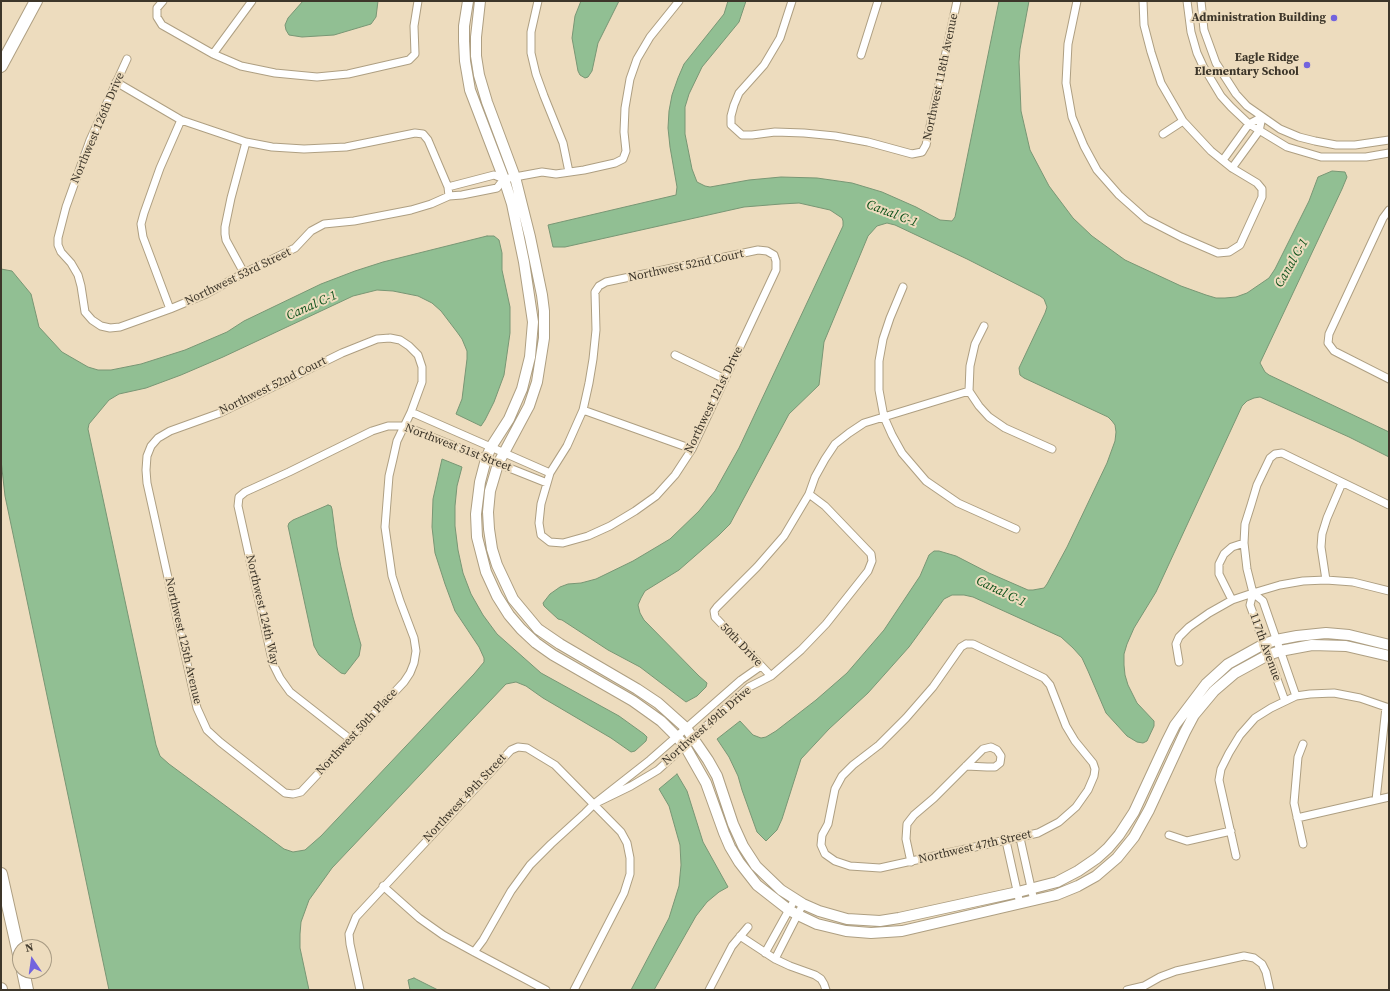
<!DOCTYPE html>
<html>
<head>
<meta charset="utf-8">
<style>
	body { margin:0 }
	#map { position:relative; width:1390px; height:991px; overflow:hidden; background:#eddcbe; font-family:"Source Serif 4",serif }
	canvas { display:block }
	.frame { position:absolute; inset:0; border:2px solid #3d362a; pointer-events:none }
	.north { position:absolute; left:12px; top:939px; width:40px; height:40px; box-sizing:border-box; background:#eddcbe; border:1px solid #a79a83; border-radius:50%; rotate:347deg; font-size:11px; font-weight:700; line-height:16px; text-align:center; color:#3d362a }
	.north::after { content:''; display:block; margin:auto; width:14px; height:18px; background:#7263de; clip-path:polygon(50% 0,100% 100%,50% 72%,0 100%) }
</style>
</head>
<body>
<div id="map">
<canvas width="1390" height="991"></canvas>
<div class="frame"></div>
<div class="north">N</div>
</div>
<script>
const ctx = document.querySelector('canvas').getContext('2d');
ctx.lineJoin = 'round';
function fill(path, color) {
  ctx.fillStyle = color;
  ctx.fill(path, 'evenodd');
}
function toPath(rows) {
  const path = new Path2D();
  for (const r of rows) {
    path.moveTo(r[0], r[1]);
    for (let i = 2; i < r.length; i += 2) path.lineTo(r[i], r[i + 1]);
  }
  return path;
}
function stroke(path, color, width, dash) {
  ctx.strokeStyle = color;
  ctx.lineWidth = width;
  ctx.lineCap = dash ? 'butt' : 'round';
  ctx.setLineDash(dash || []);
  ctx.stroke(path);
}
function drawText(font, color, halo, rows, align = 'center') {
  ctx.font = font + ' "Source Serif 4",serif';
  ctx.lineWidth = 4;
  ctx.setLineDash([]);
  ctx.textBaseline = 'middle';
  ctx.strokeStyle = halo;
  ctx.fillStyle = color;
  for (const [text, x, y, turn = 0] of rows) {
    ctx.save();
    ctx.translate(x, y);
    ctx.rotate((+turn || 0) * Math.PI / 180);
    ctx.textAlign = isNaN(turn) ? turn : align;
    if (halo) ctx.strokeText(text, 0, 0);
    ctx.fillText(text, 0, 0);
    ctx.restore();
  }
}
const water = toPath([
	[303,1,378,1,376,17,371,24,334,35,302,37,289,35,286,30,285,25,288,18,303,1],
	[581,1,619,1,598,43,592,71,588,77,585,78,580,75,578,71,572,38,575,16,581,1],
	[728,1,746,1,739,22,702,67,689,94,685,107,685,134,692,169,697,182,705,186,710,187,749,180,781,177,817,178,852,183,882,192,916,207,940,220,952,221,955,217,999,1,1029,1,1020,49,1019,62,1021,111,1030,150,1049,186,1073,218,1092,236,1125,260,1181,286,1206,295,1216,298,1225,298,1236,297,1247,293,1269,278,1275,269,1309,201,1318,177,1332,171,1345,172,1347,177,1342,189,1260,363,1265,372,1269,375,1389,432,1389,457,1349,437,1260,397,1254,398,1247,401,1242,406,1156,592,1134,628,1127,644,1124,654,1124,665,1125,675,1128,685,1137,703,1154,721,1154,726,1147,741,1143,743,1137,742,1127,736,1106,713,1088,671,1082,658,1073,648,1061,637,973,597,964,595,952,595,944,599,909,647,868,693,829,729,801,759,782,819,777,830,766,841,757,832,742,790,738,776,729,757,717,739,740,721,753,735,761,738,766,737,776,731,816,700,847,673,884,630,920,576,929,555,934,551,939,551,956,556,989,573,1028,590,1033,590,1044,588,1047,584,1067,547,1107,463,1115,441,1116,432,1115,425,1112,421,1108,417,1024,378,1020,375,1019,368,1045,313,1047,307,1044,299,1040,296,967,259,895,225,887,223,877,226,868,236,824,342,819,385,789,414,730,524,719,535,679,570,645,591,641,598,638,605,640,613,644,620,699,676,707,683,706,687,697,696,686,702,640,667,608,650,562,620,558,619,544,606,543,603,550,594,560,587,568,584,581,583,596,579,633,561,670,539,699,511,715,491,739,448,843,226,843,221,842,218,830,210,799,203,781,204,744,207,565,247,553,247,548,225,676,195,677,187,670,147,668,128,669,111,672,95,678,78,684,64,724,14,728,1],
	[487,236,494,236,499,240,502,253,502,270,510,307,510,333,504,375,494,402,485,420,481,426,456,414,462,399,467,359,467,351,462,339,457,332,441,311,432,303,418,296,393,291,377,290,353,296,223,357,181,375,146,388,119,394,109,400,89,424,88,429,156,745,160,756,169,764,284,849,293,852,305,850,321,836,474,674,484,662,484,658,479,647,455,611,445,584,435,553,432,527,433,499,442,459,462,467,457,486,455,506,455,526,458,550,463,573,471,594,483,615,497,634,541,673,619,716,644,734,647,737,646,741,635,751,631,752,611,738,543,698,526,686,516,682,506,684,332,868,309,900,301,922,300,934,300,948,309,990,109,990,5,496,1,460,1,269,12,271,31,294,39,327,62,352,88,367,98,370,111,370,141,364,185,350,227,332,244,321,321,284,355,271,383,262,487,236],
	[328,505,331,506,332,509,337,547,341,567,353,617,361,645,359,656,345,674,341,673,319,655,314,646,288,526,289,523,293,520,328,505],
	[677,774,687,791,703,842,728,887,719,892,707,902,696,916,654,990,631,990,669,918,679,886,681,865,680,845,669,806,659,789,677,774],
	[414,978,438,990,410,990,408,980,414,978]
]);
const street = toPath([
	[163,1,157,8,157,17,162,25,213,54,241,66,275,73,317,77,348,74,409,60,415,54,414,26,418,1],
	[538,1,531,32,531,53,536,74,544,96,563,143,569,172],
	[792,1,780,38,764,65,739,93,734,105,731,116,731,125,742,135,752,135,775,132,804,133,835,136,868,142,912,154,922,152,926,145,957,1],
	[1077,1,1068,44,1066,83,1072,117,1084,146,1097,170,1119,195,1146,219,1181,237,1218,253,1229,252,1240,245,1262,197,1262,189,1257,183,1232,168,1211,151,1183,121,1161,83,1151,52,1144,25,1143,1],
	[1187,1,1191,32,1197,53,1203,66,1221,96,1231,107,1249,124,1287,147,1321,157,1366,157,1389,153],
	[1201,1,1204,30,1216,63,1236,94,1247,106,1280,129,1299,137,1315,141,1336,145,1355,145,1389,140],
	[213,54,252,1],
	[861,55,878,1],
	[127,59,90,140,66,207,58,238,58,245,61,252,71,263,78,275,81,286,85,312,92,320,101,326,110,328,120,327,170,309,206,294,244,273,295,248,311,231,324,224,354,221,411,210,431,204,449,196,462,195,497,188,504,179],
	[116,82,181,120,246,142,272,147,304,149,346,147,415,133,423,134,428,140,448,187,449,196],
	[1163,134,1183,121],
	[1223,160,1249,124,1262,117],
	[1232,168,1259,131,1262,117],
	[448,187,494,175,504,179,542,172,556,174,584,170,615,163,623,159,626,151,624,132,625,108,630,79,637,59,650,37,679,1],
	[1389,210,1383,218,1329,334,1328,343,1334,351,1389,379],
	[758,250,767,251,774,255,776,261,776,270,692,449,675,475,656,496,635,511,610,526,588,536,563,543,550,542,541,535,539,523,541,504,550,473,567,446,583,410,589,383,593,359,596,330,595,292,599,286,606,282,758,250],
	[244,273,226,240,225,234,225,227,231,198,246,142],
	[903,287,890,318,883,339,879,361,879,390,884,417,892,435,902,453,926,481,958,503,1016,529],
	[170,309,143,237,141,224,144,213,160,168,181,120],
	[984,326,975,344,970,366,969,391,979,406,989,417,1005,428,1052,449],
	[390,338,400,340,409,346,418,355,422,367,422,382,411,412,397,441,393,459,389,476,385,527,392,576,400,601,414,638,416,651,414,663,410,673,404,682,301,792,293,794,285,793,220,742,207,730,197,708,192,686,147,483,146,470,147,456,151,446,158,438,170,431,220,413,342,353,377,339,390,338],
	[675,355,725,379],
	[583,410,692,449],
	[411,412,550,473],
	[1326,580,1321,547,1322,534,1327,518,1342,483],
	[1253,593,1263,601,1296,696],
	[1232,600,1219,574,1219,564,1224,554,1232,547,1244,543],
	[966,644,973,644,1044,678,1050,685,1066,726,1075,741,1093,763,1095,769,1094,776,1088,790,1076,807,1059,822,1038,833,880,868,850,866,835,861,825,854,821,845,822,835,828,824,835,789,842,776,853,765,879,745,906,718,933,687,961,647,966,644],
	[1179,662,1176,644,1179,637,1189,627,1209,613,1232,600,1253,593,1280,585,1303,581,1326,580,1353,582,1389,591],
	[771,676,715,617,714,611,717,607,757,567,784,536,809,494,815,477,825,459,835,444,849,433,864,423,969,391],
	[1285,701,1250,605,1253,593,1247,569,1244,543,1245,524,1251,505,1257,485,1270,458,1275,454,1282,453,1389,505],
	[350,739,290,692,280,678,273,664,238,506,239,497,245,492,289,472,372,431,388,426,404,426,547,483],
	[1376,800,1386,707],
	[594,804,631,786,658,770,749,687,771,676,801,650,826,624,868,571,872,561,871,554,825,506,809,494],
	[1297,818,1389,797],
	[1169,835,1187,841,1231,831],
	[1020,838,1034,901],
	[1006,841,1020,904],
	[1303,844,1294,803,1298,757,1303,744],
	[1236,856,1219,780,1221,769,1229,753,1240,735,1255,718,1271,708,1296,696,1310,694,1334,693,1360,698,1389,708],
	[911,862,906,839,907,824,914,815,934,798,983,749,991,747,997,750,1001,756,1000,763,995,767,987,767,966,766],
	[383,886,419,918,443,935,474,952,546,990],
	[740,936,775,959,790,966,815,975,821,979,824,984,826,990],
	[474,952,483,940,511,891,530,865,551,844,585,813,594,804,650,760,741,680,761,666],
	[765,953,795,899],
	[775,959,803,904],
	[360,990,350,944,349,934,356,917,511,750,518,747,527,748,555,765,621,832,627,843,630,858,630,874,624,893,574,990],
	[709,990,732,946,748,927],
	[1127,990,1144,986,1160,977,1176,971,1244,956,1254,958,1262,964,1266,972,1270,990]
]);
const secondary = toPath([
	[468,1,464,26,464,41,465,61,470,90,504,179,512,204,524,262,533,322,530,357,522,389,509,419,491,447,486,459,480,482,476,514,477,537,486,572,497,596,509,615,521,629,536,643,553,655,633,701,661,721,676,736,685,746,706,783,724,833,730,847,739,862,757,885,789,910,798,915,817,924,846,931,871,933,902,931,1056,895,1078,886,1096,876,1117,858,1134,837,1149,810,1185,732,1194,715,1214,691,1235,673,1268,655,1280,651,1312,645,1346,646,1389,656],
	[480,1,476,37,476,56,479,75,487,102,515,177,530,237,542,295,544,311,544,338,537,382,529,406,498,464,490,491,488,512,489,529,492,549,497,565,513,599,538,629,560,644,637,689,658,703,686,728,708,760,717,776,733,824,743,846,756,866,781,890,803,904,819,911,847,919,880,921,899,918,1018,892,1057,882,1078,871,1097,858,1108,848,1119,835,1134,812,1166,743,1175,725,1206,684,1228,664,1264,644,1276,640,1297,636,1326,633,1349,635,1389,645]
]);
const highway = toPath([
	[1,66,36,1],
	[1,874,20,959],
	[23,971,27,990],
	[1,989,1,990]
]);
const markers = [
	[1334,18,4,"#7263de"],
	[1307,65,4,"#7263de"]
];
const poiNames = [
	["Administration Building",1326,18],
	["Eagle Ridge",1299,58],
	["Elementary School",1299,72]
];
const streetNames = [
	["Northwest 118th Avenue",941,77,-78],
	["Northwest 126th Drive",98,128,-67],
	["Northwest 52nd Court",686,266,-12],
	["Northwest 53rd Street",238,277,-26],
	["Northwest 52nd Court",273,386,-26],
	["Northwest 121st Drive",714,400,-64],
	["Northwest 51st Street",458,448,21],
	["Northwest 124th Way",262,610,77],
	["Northwest 125th Avenue",183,641,77],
	["50th Drive",741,645,46],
	["117th Avenue",1265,647,70],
	["Northwest 49th Drive",707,726,-41],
	["Northwest 50th Place",357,732,-47],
	["Northwest 49th Street",465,798,-47],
	["Northwest 47th Street",975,847,-13]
];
const waterNames = [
	["Canal C-1",892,214,21],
	["Canal C-1",1292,263,-60],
	["Canal C-1",312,306,-24],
	["Canal C-1",1001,592,26]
];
fill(water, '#91bf93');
stroke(water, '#789674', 1);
stroke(street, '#ae9f82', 9);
stroke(secondary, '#ae9f82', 12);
stroke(highway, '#ae9f82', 14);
stroke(street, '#fff', 7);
stroke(secondary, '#fff', 10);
stroke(highway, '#fff', 12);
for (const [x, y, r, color] of markers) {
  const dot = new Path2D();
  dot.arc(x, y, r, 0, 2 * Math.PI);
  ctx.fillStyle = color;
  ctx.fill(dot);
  stroke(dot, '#eddcbe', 1.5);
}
drawText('bold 12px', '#3d362a', '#eddcbe', poiNames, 'right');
drawText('12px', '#3d362a', '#eddcbe', streetNames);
drawText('italic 13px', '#0b5019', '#eddcbe', waterNames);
</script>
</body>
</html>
